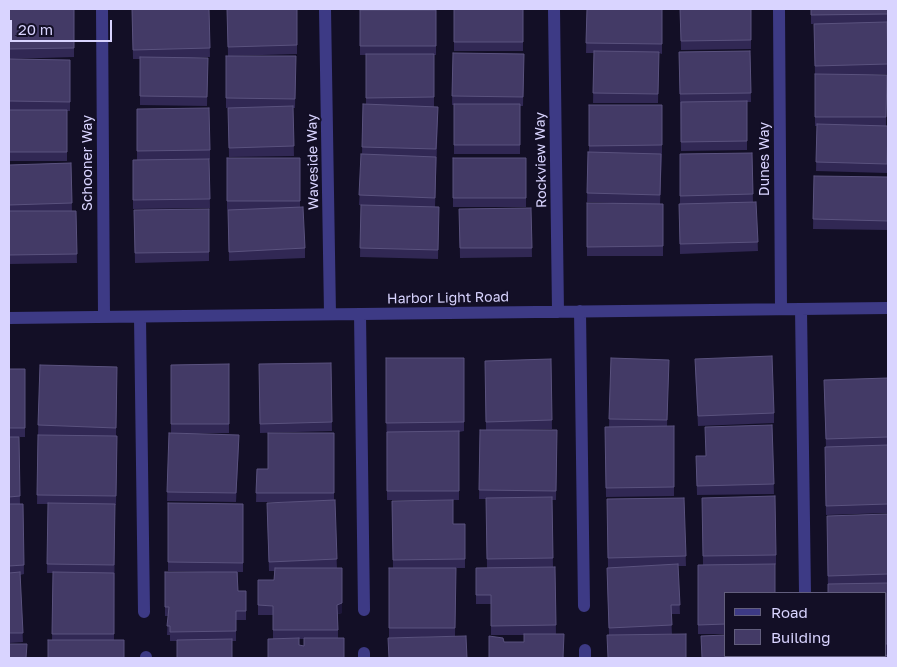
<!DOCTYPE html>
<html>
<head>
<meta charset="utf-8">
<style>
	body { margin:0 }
	#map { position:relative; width:897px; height:667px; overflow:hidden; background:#130f26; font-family:"Golos Text",sans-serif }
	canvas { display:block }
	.frame { position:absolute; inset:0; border:10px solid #d9d4ff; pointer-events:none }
	.legend { position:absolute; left:724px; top:592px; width:162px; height:65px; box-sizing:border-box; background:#130f26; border:1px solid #625e7d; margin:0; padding:6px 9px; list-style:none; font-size:15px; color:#d9d4ff }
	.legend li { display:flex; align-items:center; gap:10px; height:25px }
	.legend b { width:25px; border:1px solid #625e7d }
	.scale { position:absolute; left:10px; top:20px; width:102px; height:22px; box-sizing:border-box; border:2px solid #d9d4ff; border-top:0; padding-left:6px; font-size:15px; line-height:18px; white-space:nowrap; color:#d9d4ff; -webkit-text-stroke:4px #130f26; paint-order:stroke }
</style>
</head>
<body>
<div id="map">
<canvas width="897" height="667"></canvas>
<div class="frame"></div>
<ul class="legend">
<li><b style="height:6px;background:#3d3a85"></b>Road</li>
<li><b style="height:14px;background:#433a66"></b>Building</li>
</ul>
<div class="scale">20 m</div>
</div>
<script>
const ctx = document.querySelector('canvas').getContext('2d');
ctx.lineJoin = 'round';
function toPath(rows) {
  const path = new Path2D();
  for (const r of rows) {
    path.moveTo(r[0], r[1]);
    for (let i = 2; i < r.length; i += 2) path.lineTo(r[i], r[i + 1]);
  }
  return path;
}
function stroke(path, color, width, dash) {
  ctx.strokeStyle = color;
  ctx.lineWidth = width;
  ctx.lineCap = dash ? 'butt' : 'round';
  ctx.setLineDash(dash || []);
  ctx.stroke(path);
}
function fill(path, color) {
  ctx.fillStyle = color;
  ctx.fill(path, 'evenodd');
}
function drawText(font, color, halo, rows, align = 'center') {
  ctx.font = font + ' "Golos Text",sans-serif';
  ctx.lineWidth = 4;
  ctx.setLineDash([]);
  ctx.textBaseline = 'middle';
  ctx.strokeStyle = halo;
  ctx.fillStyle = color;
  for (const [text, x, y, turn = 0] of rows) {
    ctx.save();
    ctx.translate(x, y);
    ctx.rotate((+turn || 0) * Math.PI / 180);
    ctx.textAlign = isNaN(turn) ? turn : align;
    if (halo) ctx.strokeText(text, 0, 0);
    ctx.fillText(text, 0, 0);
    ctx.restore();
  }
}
const minor = toPath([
	[102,9,104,317],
	[325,9,330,314],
	[554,9,558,312],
	[779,9,781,309],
	[801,309,805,593],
	[580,311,584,606],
	[360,314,364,610],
	[140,317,144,612],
	[9,318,888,308],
	[585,650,585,658],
	[364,653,364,658],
	[805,656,805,658],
	[146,657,146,658]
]);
const wall = toPath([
	[9,9,76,9,76,10,74,10,74,57,9,59],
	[132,9,209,9,210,57,190,58,208,58,207,106,140,105,140,59,133,59],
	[227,9,297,9,297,54,228,56],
	[454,9,523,9,523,51,454,51],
	[587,9,662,9,662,54,659,53,658,103,593,103,594,53,586,53],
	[680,9,751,9,751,49,681,50],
	[811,9,888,9,888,23,887,23,888,74,852,75,887,75,886,126,888,135,887,173,816,171,817,126,815,126,815,76,814,24,811,24],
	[360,10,436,10,436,55,434,55,434,107,438,116,435,207,359,205,362,154,363,104,366,104,366,55,360,55],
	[750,51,751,102,747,102,747,150,681,151,679,52],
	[453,53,524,54,523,106,520,106,520,154,454,154,454,105,452,105],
	[226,56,296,56,295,108,293,108,294,156,229,157,228,108,237,108,226,108],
	[9,59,70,60,70,111,67,111,67,161,9,161],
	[589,105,662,105,662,154,660,204,663,204,663,256,587,256,587,203,637,204,587,202,588,152,589,152],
	[137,109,210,150,210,159,209,159,210,208,133,209,133,160,137,160],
	[752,153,753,202,756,202,758,251,680,254,679,204,680,204,680,154],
	[227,158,300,158,300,207,305,248,305,258,229,261,228,210,227,210],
	[453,158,526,158,526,207,453,207],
	[71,163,72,211,76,211,77,263,9,264,9,165],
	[814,176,888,177,888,230,813,229],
	[361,205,439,207,438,259,360,257],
	[531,208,532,257,460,258,459,209],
	[209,209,209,261,135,263,134,210],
	[386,358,464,358,464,431,459,432,459,500,387,500],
	[611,358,669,360,667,427,674,426,674,496,606,497,605,427,609,427],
	[551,359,552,429,522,430,557,430,556,500,552,500,553,567,555,567,556,634,564,658,504,642,524,642,524,635,491,635,491,604,476,604,476,568,487,568,486,499,479,499,480,430,486,430,485,361],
	[331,363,332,431,260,433,259,364],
	[229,364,229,433,174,434,239,444,236,502,167,501,169,433,171,434,171,365],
	[40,365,117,367,116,436,117,445,116,505,115,505,114,640,52,640,53,573,47,573,48,504,37,504,38,435],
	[695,368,774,413,774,423,698,426],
	[9,369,25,369,25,437,19,437,20,504,23,504,24,574,20,575,23,642,9,643],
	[888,378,888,513,826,515,825,456,826,447,824,389],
	[772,425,774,494,697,495,696,456,706,456],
	[334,433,334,500,337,568,342,613,338,614,338,638,268,658,273,639,273,615,258,615,258,580,274,580,274,571,269,571,267,512,291,502,256,502,257,469,268,469],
	[299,639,304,639,304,646,299,645],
	[684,498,686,566,678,566,680,614,671,614,672,634,609,635,607,577,608,567,607,499],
	[702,498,776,555,776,564,726,593,726,634,698,634,698,565,703,565],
	[392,501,453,524,465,524,465,568,449,568,456,568,455,636,389,638,389,568,393,568],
	[168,503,243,504,243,572,238,572,238,591,246,591,246,620,236,620,236,641,170,641,170,635,167,635,168,616,165,616,165,572,207,572,168,571],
	[888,514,888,654,886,654,886,593,828,593,827,516]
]);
const shadedWall = toPath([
	[239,435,239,444,236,502,236,493],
	[342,568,342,613,337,614,337,605]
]);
const building = toPath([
	[9,9,74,9,74,48,9,49,9,9],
	[132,9,209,9,210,48,133,50,132,9],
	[227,9,297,9,297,45,228,47,227,9],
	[454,9,523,9,523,42,454,42,454,9],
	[587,9,662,9,662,44,586,43,587,9],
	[680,9,751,9,751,40,681,41,680,9],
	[811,9,888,9,888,14,811,15,811,9],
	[360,10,436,10,436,46,360,46,360,10],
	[887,22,888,64,815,66,814,24,887,22],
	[594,51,659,52,658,94,593,93,594,51],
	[750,51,751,93,680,94,679,52,750,51],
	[453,53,524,54,523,97,452,96,453,53],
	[366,54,434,54,434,97,366,98,366,54],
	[226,56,296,56,295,99,226,98,226,56],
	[140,57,208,58,207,97,140,96,140,57],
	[9,59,70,60,70,102,9,101,9,59],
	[815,74,887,75,886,117,815,117,815,74],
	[747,101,747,141,681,142,681,102,747,101],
	[363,104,438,107,436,149,362,147,363,104],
	[454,104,520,104,520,145,454,145,454,104],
	[589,105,662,105,662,145,589,146,589,105],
	[293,106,294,146,229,148,228,108,293,106],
	[209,108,210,150,137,151,137,109,209,108],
	[9,110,67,110,67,152,9,152,9,110],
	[817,124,888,126,887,164,816,162,817,124],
	[588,152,661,154,660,195,587,193,588,152],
	[752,153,753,194,680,196,680,154,752,153],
	[361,154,436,157,435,198,359,195,361,154],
	[227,158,300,158,300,201,227,201,227,158],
	[453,158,526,158,526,198,453,198,453,158],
	[209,159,210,199,133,200,133,160,209,159],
	[71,163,72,203,9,205,9,165,71,163],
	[814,176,888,177,888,221,813,219,814,176],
	[756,202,758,242,680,244,679,204,756,202],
	[587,203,663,204,663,246,587,247,587,203],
	[361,205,439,207,438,250,360,248,361,205],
	[303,207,305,248,229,252,228,210,303,207],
	[531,208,532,248,460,248,459,209,531,208],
	[209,209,209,252,135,253,134,210,209,209],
	[9,211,76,211,77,254,9,255,9,211],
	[772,356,774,413,698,416,695,359,772,356],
	[386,358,464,358,464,422,386,423,386,358],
	[611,358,669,360,667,420,609,419,611,358],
	[551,359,552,420,486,422,485,361,551,359],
	[331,363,332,422,260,424,259,364,331,363],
	[229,364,229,424,171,424,171,365,229,364],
	[40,365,117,367,116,428,38,425,40,365],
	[9,369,25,369,25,428,9,428,9,369],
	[888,378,888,437,826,439,824,380,888,378],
	[772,425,774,484,697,486,696,456,706,456,705,427,772,425],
	[674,426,674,487,606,488,605,427,674,426],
	[480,430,557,430,556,491,479,490,480,430],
	[459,431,459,491,387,491,387,432,459,431],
	[169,433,239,435,236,493,167,492,169,433],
	[268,433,334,433,334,493,256,493,257,469,268,469,268,433],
	[38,435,117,436,116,496,37,495,38,435],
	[9,437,19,437,20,496,9,497,9,437],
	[888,445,888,504,826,506,825,447,888,445],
	[775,496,776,555,703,556,702,498,775,496],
	[552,497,553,558,487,559,486,498,552,497],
	[684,498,686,556,608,558,607,499,684,498],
	[335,500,337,559,269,562,267,503,335,500],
	[453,500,453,524,465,524,465,559,393,560,392,501,453,500],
	[48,503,115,504,114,565,47,564,48,503],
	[168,503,243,504,243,563,168,562,168,503],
	[9,504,23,504,24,565,9,566,9,504],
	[888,514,888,574,828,576,827,516,888,514],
	[678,564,680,605,671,605,672,625,609,628,607,568,678,564],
	[775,564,775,593,726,593,726,624,698,625,698,565,775,564],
	[555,567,556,625,491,626,491,595,476,595,476,568,555,567],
	[275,568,342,568,342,603,337,605,338,630,273,630,273,606,258,605,258,580,274,580,275,568],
	[389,568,456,568,455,628,389,628,389,568],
	[20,572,23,633,9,633,9,573,20,572],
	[53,572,114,573,114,634,52,634,53,572],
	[165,572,237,572,238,591,246,591,246,611,236,611,236,631,170,632,170,626,167,626,169,607,165,607,165,572],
	[888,583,888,644,886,644,886,593,828,593,828,584,888,583],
	[524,634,564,634,563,658,489,658,489,636,503,638,504,642,524,642,524,634],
	[686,634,686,658,608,658,607,635,686,634],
	[726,635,726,656,778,656,778,658,702,658,701,636,726,635],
	[466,636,467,658,389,658,388,638,466,636],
	[299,638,299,645,304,646,304,638,344,638,344,658,265,658,268,658,268,639,299,638],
	[232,639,232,658,177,658,177,640,232,639],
	[48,640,124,640,124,658,48,658,48,640],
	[9,644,27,644,26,658,9,658,9,644],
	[886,655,888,655,888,658,829,658,829,656,886,656,886,655]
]);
const streetNames = [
	["Dunes Way",765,159,-90],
	["Rockview Way",541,160,-91],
	["Waveside Way",313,162,-91],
	["Schooner Way",88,163,-90],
	["Harbor Light Road",448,298,-1]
];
stroke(minor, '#3d3a85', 12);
fill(wall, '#312854');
fill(shadedWall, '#1d163a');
fill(building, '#433a66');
stroke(building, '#5a527e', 1);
drawText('14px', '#d9d4ff', '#130f26', streetNames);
</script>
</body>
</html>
